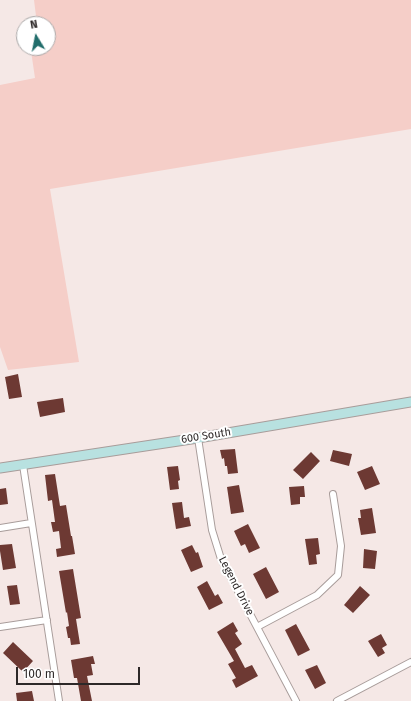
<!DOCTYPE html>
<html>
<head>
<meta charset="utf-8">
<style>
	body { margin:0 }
	#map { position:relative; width:411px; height:701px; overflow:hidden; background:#f5e8e6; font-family:"Fira Sans",sans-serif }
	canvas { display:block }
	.north { position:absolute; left:16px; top:16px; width:40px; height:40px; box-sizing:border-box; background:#fff; border:1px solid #aba9a9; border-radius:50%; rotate:350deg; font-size:11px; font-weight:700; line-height:16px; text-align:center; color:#2d2828 }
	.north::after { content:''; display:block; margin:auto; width:14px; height:18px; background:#216d6b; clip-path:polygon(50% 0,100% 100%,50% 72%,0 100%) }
	.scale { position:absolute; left:16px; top:667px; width:124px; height:18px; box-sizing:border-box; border:2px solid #2d2828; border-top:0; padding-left:5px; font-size:12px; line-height:14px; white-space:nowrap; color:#2d2828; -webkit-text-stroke:3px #fff; paint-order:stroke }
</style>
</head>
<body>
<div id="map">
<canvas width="411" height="701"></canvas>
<div class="north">N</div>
<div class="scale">100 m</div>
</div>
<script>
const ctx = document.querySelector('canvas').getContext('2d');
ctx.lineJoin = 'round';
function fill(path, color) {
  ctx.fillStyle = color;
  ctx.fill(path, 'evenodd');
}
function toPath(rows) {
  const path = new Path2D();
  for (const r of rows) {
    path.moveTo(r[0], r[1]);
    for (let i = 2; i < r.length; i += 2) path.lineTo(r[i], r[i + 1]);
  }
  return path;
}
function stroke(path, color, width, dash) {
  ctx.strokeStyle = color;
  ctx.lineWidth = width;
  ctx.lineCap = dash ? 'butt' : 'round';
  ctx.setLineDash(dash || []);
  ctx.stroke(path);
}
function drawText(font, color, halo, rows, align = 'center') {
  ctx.font = font + ' "Fira Sans",sans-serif';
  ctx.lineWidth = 4;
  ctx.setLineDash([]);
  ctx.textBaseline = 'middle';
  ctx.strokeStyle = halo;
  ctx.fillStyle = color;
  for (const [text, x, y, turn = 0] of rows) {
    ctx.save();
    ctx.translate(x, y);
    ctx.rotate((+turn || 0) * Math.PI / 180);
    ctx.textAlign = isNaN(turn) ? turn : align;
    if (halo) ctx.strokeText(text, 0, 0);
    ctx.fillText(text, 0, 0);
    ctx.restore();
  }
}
const green = toPath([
	[34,0,411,0,411,129,50,189,79,362,8,370,0,347,0,85,35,78,31,51,33,48,48,48,48,24,37,24]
]);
const building = toPath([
	[18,374,22,397,9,399,5,377],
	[63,398,65,412,40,417,37,402],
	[235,449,238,473,228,474,227,466,225,466,224,458,222,459,220,450],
	[333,450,352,454,349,466,330,461],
	[311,452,320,461,303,479,293,470],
	[178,466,180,480,178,481,179,489,170,490,167,467],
	[372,466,380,484,365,490,357,472],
	[55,474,60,506,66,505,71,536,72,536,75,554,57,557,56,549,61,548,59,531,53,532,51,522,55,522,52,500,48,501,45,475],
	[239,485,244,512,231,514,227,487],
	[304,486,305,497,300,497,300,504,291,505,289,487],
	[6,488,8,504,0,505,0,489],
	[182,502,184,518,189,517,191,526,176,529,172,503],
	[372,508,376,533,361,535,358,518,361,518,360,510],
	[248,524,260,548,249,553,245,544,241,546,234,531],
	[318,538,320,554,316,555,317,564,309,565,305,539],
	[12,544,16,568,3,570,0,551,0,545],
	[192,545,196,553,198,552,203,567,191,572,181,550],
	[364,549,377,551,375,569,363,568],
	[266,567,279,592,266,599,253,574],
	[73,569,81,618,76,619,80,644,71,645,70,638,68,638,66,627,69,626,67,612,66,613,59,571],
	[207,581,215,596,218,594,223,603,209,610,197,587],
	[17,585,20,604,10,605,7,586],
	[360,586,370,595,353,613,344,605],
	[233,622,238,631,235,633,242,644,235,649,245,668,252,665,258,676,236,688,232,680,236,678,228,664,234,661,217,632],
	[296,624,310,650,298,656,285,630],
	[381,634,387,645,382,648,385,653,378,657,368,641],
	[13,642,33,661,23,672,3,653],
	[93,656,95,664,91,664,93,675,87,676,92,701,81,701,77,678,74,678,71,660],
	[317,665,326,683,315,689,305,670],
	[32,691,34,701,17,701,16,693]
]);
const street = toPath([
	[198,438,212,530,221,559,296,701],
	[23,465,59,701],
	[0,528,31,523],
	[0,627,47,620],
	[257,627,317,595,338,575,341,546,333,494],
	[337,701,411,662]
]);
const secondary = toPath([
	[0,468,198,438,411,402]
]);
const streetNames = [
	["600 South",206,436,-9],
	["Legend Drive",236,586,63]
];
fill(green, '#f5cec8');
fill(building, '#6d3933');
stroke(street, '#a89c9a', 8);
stroke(secondary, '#a89c9a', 11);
stroke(street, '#fff', 6);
stroke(secondary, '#b8e1e0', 9);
drawText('11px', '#2d2828', '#fff', streetNames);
</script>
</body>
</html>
